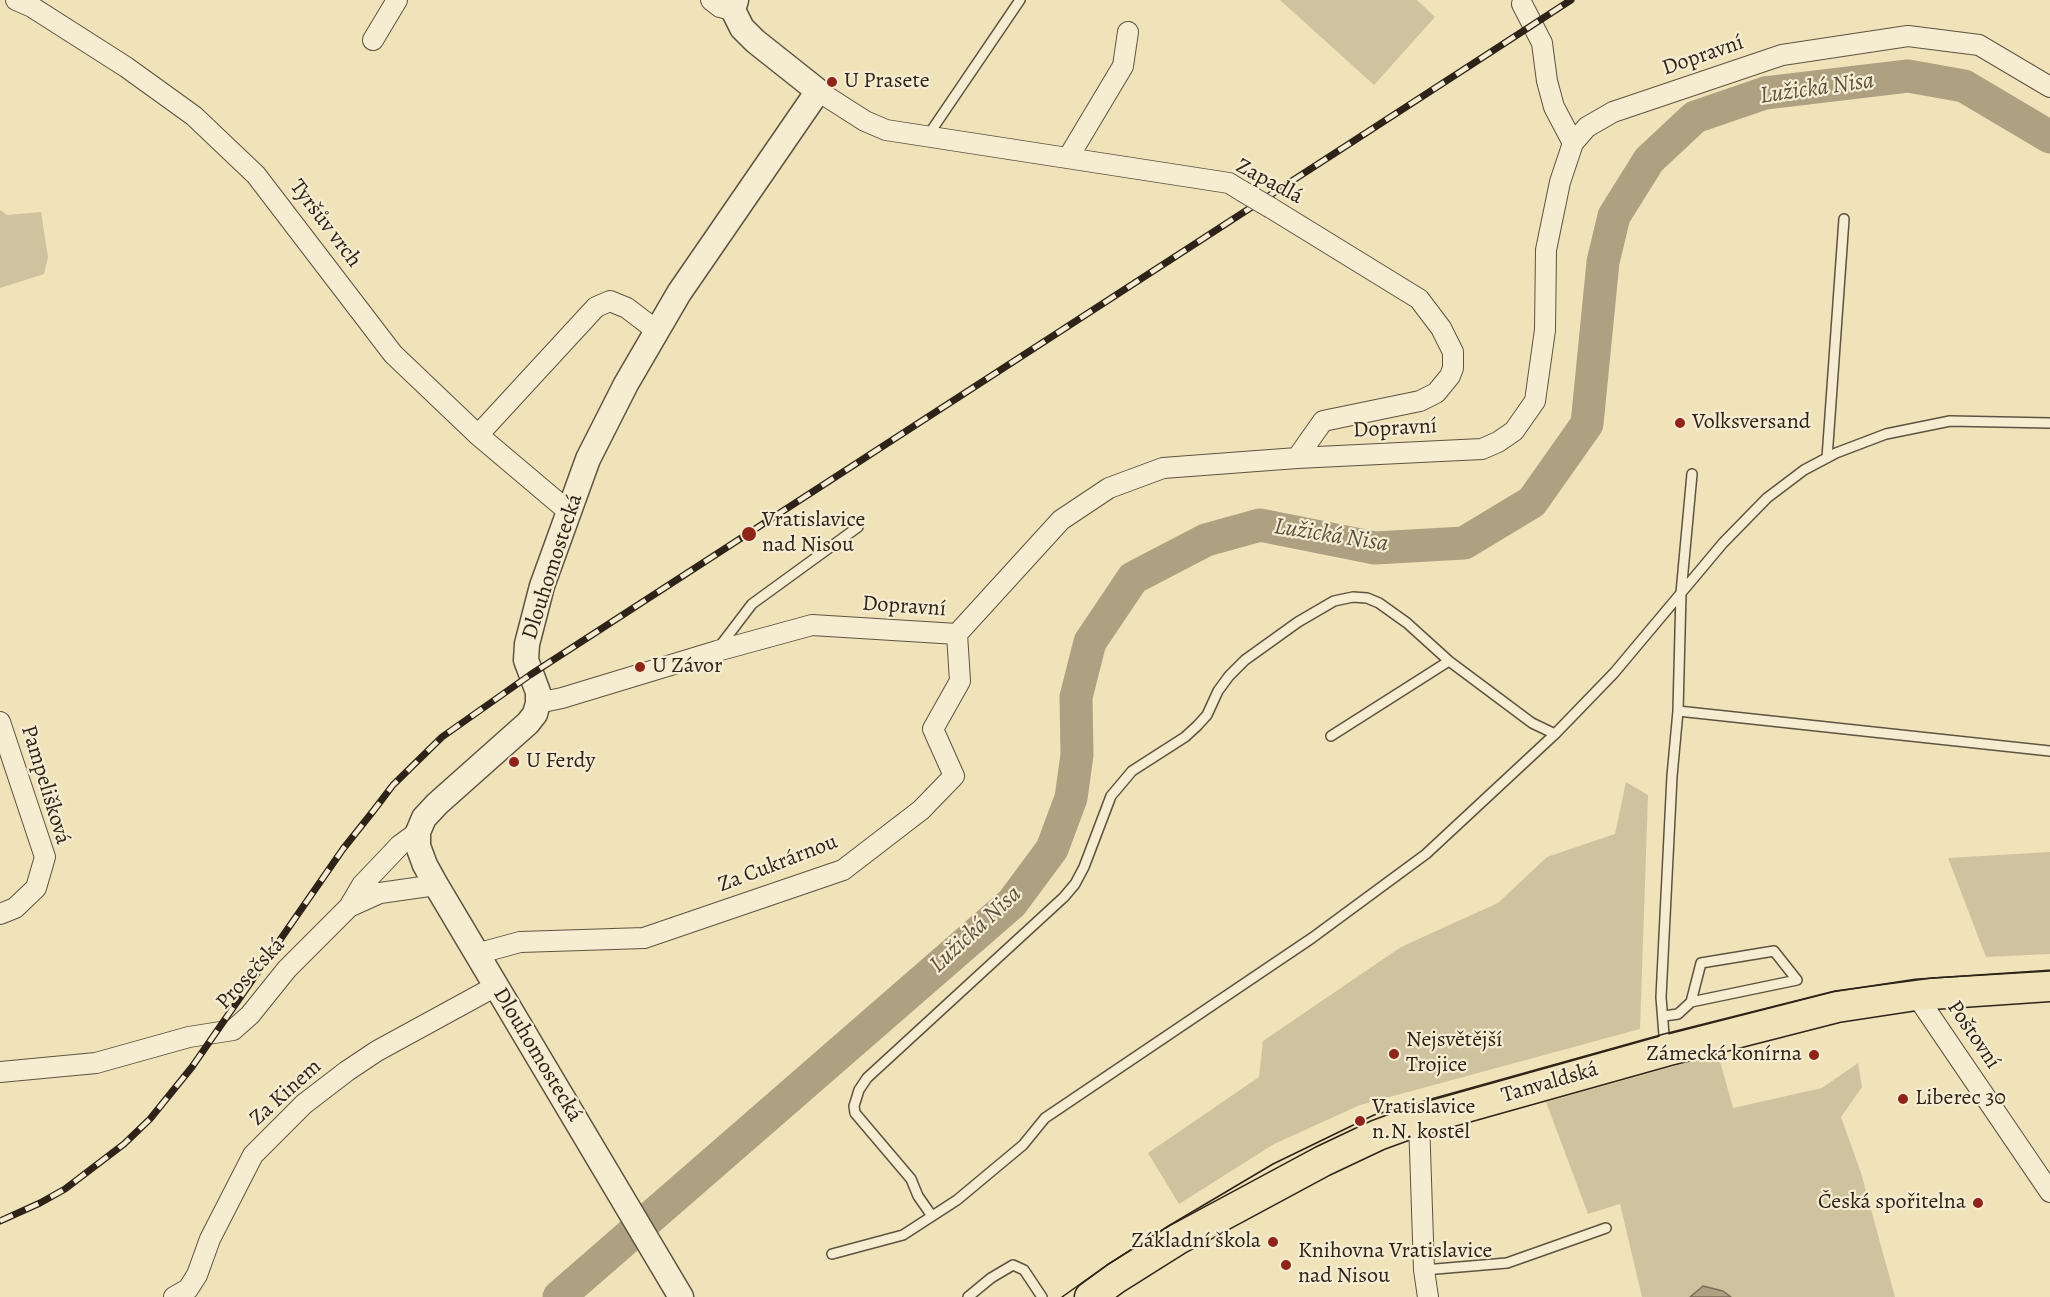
<!DOCTYPE html>
<html>
<head>
<meta charset="utf-8">
<style>
	body { margin:0 }
	canvas { display:block; background:#f0e2b9 }
</style>
</head>
<body>
<canvas width="2050" height="1297"></canvas>
<script>
const ctx = document.querySelector('canvas').getContext('2d');
ctx.lineJoin = 'round';
function fill(path, color) {
  ctx.fillStyle = color;
  ctx.fill(path, 'evenodd');
}
function toPath(rows) {
  const path = new Path2D();
  for (const r of rows) {
    path.moveTo(r[0], r[1]);
    for (let i = 2; i < r.length; i += 2) path.lineTo(r[i], r[i + 1]);
  }
  return path;
}
function stroke(path, color, width, dash) {
  ctx.strokeStyle = color;
  ctx.lineWidth = width;
  ctx.lineCap = dash ? 'butt' : 'round';
  ctx.setLineDash(dash || []);
  ctx.stroke(path);
}
function drawText(font, color, halo, rows, align = 'center') {
  ctx.font = font + ' Alegreya,serif';
  ctx.lineWidth = 4.5;
  ctx.setLineDash([]);
  ctx.textBaseline = 'middle';
  ctx.strokeStyle = halo;
  ctx.fillStyle = color;
  for (const [text, x, y, turn = 0] of rows) {
    ctx.save();
    ctx.translate(x, y);
    ctx.rotate((+turn || 0) * Math.PI / 180);
    ctx.textAlign = isNaN(turn) ? turn : align;
    if (halo) ctx.strokeText(text, 0, 0);
    ctx.fillText(text, 0, 0);
    ctx.restore();
  }
}
const green = toPath([
	[1280,0,1417,0,1435,17,1374,85],
	[0,210,7,215,41,212,48,257,44,274,0,288],
	[1626,782,1648,795,1640,1029,1360,1105,1274,1144,1179,1204,1148,1153,1259,1077,1263,1041,1401,947,1498,903,1547,857,1615,834],
	[2050,852,2050,954,1986,957,1948,858],
	[1718,1054,1733,1108,1822,1088,1858,1063,1862,1087,1841,1117,1861,1173,1895,1297,1642,1297,1620,1204,1588,1214,1546,1102]
]);
const water = toPath([
	[1703,1286,1723,1291,1731,1297,1690,1297,1703,1286]
]);
const river = toPath([
	[559,1297,1012,903,1052,849,1071,798,1077,755,1076,697,1090,642,1133,578,1206,540,1260,525,1375,548,1464,543,1532,502,1587,424,1603,262,1614,216,1649,160,1695,117,1765,93,1908,76,1964,86,2050,137]
]);
const service = toPath([
	[927,137,1020,0],
	[1827,458,1844,219],
	[720,646,752,604,858,527],
	[1678,711,2050,751],
	[1331,736,1449,661,1532,723,1555,734,1614,673,1723,543,1767,498,1804,470,1836,453,1886,434,1950,421,2050,423],
	[1664,1016,1678,1014,1691,1002,1797,980,1774,951,1701,963,1691,1002],
	[1665,1048,1661,997,1672,776,1678,711,1681,593,1692,474],
	[932,1216,918,1196,911,1179,855,1113,854,1106,859,1090,867,1078,1064,897,1075,884,1084,867,1111,796,1132,771,1185,737,1197,726,1207,715,1218,691,1229,676,1245,660,1298,622,1334,601,1353,597,1367,598,1379,603,1407,623,1449,661],
	[832,1254,903,1235,957,1200,1023,1145,1045,1118,1312,938,1426,854,1555,734],
	[1424,1270,1507,1263,1606,1228],
	[968,1297,991,1278,1013,1265,1024,1270,1042,1297]
]);
const minor = toPath([
	[16,0,32,7,126,67,194,116,256,175,393,354,478,435,568,511],
	[711,0,720,7,733,10],
	[1522,4,1542,43,1547,81,1554,107,1573,143],
	[373,40,397,0],
	[818,91,865,121,886,130,1229,183,1242,191],
	[1068,158,1123,66,1128,32],
	[1271,208,1419,299,1441,328,1453,352,1453,368,1450,376,1436,393,1420,401,1323,421,1297,458],
	[478,435,596,307,610,301,627,308,657,331],
	[957,634,1061,520,1109,488,1163,468,1297,458,1482,449,1498,442,1514,431,1535,401,1545,330,1546,250,1560,182,1573,143,1587,127,1613,112,1782,55,1908,36,1979,45,2050,87],
	[538,703,562,698,717,651,812,625,957,634],
	[0,722,45,857,36,888,15,908,0,914],
	[349,907,380,893,436,885],
	[476,954,520,942,644,938,843,870,921,810,954,776,933,729,960,681,957,634],
	[1916,995,2050,1192],
	[0,1072,96,1063,189,1037,233,1030,250,1015,287,969,349,907,362,885,400,845,418,832],
	[1419,1120,1424,1270,1428,1297],
	[174,1297,188,1289,197,1275,210,1239,253,1155,304,1104,347,1071,377,1051,496,986]
]);
const tertiary = toPath([
	[681,1297,436,885,425,865,418,846,418,832,424,818,437,804,528,723,535,714,538,703,538,692,526,660,527,644,542,586,588,459,626,384,679,293,818,91,755,41,742,28,733,10,736,0]
]);
const primary = toPath([
	[1090,1297,1116,1278,1178,1239,1323,1161,1378,1135,1419,1120,1665,1051,1837,1007,1916,995,2050,986]
]);
const tram = toPath([
	[1062,1297,1107,1265,1170,1225,1273,1164,1374,1115,1664,1034,1835,991,1932,978,2050,971]
]);
const rail = toPath([
	[0,1221,40,1203,65,1189,124,1144,150,1119,192,1067,343,849,374,810,393,785,442,737,530,675,1571,0]
]);
const minorBridge = toPath([
	[1242,191,1271,208]
]);
const markers = [
	[832,82,6,"#8f2418"],
	[1680,423,6,"#8f2418"],
	[749,534,8,"#8f2418"],
	[640,667,6,"#8f2418"],
	[514,762,6,"#8f2418"],
	[1394,1054,6,"#8f2418"],
	[1814,1055,6,"#8f2418"],
	[1903,1099,6,"#8f2418"],
	[1360,1121,6,"#8f2418"],
	[1978,1203,6,"#8f2418"],
	[1273,1242,6,"#8f2418"],
	[1286,1265,6,"#8f2418"]
];
const streetNames = [
	["Dopravní",1703,56,-19],
	["Zapadlá",1269,182,28],
	["Tyršův vrch",325,224,53],
	["Dopravní",1395,429,-3],
	["Dlouhomostecká",553,567,-72],
	["Dopravní",904,607,4],
	["Pampelišková",45,785,73],
	["Za Cukrárnou",778,864,-21],
	["Prosečská",251,974,-47],
	["Poštovní",1973,1035,56],
	["Dlouhomostecká",537,1055,59],
	["Tanvaldská",1550,1083,-16],
	["Za Kinem",286,1093,-42]
];
const poiNames = [
	["U Prasete",844,82],
	["Volksversand",1692,423],
	["Vratislavice",762,521],
	["nad Nisou",762,546],
	["U Závor",652,667],
	["U Ferdy",526,762],
	["Nejsvětější",1406,1041],
	["Trojice",1406,1066],
	["Zámecká konírna",1802,1055,"right"],
	["Liberec 30",1915,1099],
	["Vratislavice",1372,1108],
	["n.N. kostel",1372,1133],
	["Česká spořitelna",1966,1203,"right"],
	["Základní škola",1261,1242,"right"],
	["Knihovna Vratislavice",1298,1252],
	["nad Nisou",1298,1277]
];
const waterNames = [
	["Lužická Nisa",1817,89,-8],
	["Lužická Nisa",1331,536,9],
	["Lužická Nisa",976,930,-43]
];
fill(green, '#cfc29e');
fill(water, '#aea182');
stroke(water, '#7b6f58', 1.5);
stroke(river, '#aea182', 33);
stroke(service, '#5e5340', 12);
stroke(minor, '#5e5340', 22);
stroke(tertiary, '#5e5340', 27);
stroke(primary, '#2e2318', 33);
stroke(service, '#f5ecd2', 9);
stroke(minor, '#f5ecd2', 20);
stroke(tertiary, '#f5ecd2', 24);
stroke(primary, '#f0e2b9', 30);
stroke(tram, '#2e2318', 1.5);
stroke(rail, '#2e2318', 7);
stroke(rail, '#f5ecd2', 4.5, [14]);
stroke(minorBridge, '#5e5340', 22, []);
stroke(minorBridge, '#f5ecd2', 20);
for (const [x, y, r, color] of markers) {
  const dot = new Path2D();
  dot.arc(x, y, r, 0, 2 * Math.PI);
  ctx.fillStyle = color;
  ctx.fill(dot);
  stroke(dot, '#f5ecd2', 2);
}
drawText('22px', '#2e2318', '#f5ecd2', streetNames);
drawText('22px', '#2e2318', '#f5ecd2', poiNames, 'left');
drawText('italic 24px', '#5b4f3d', '#f5ecd2', waterNames);
</script>
</body>
</html>
